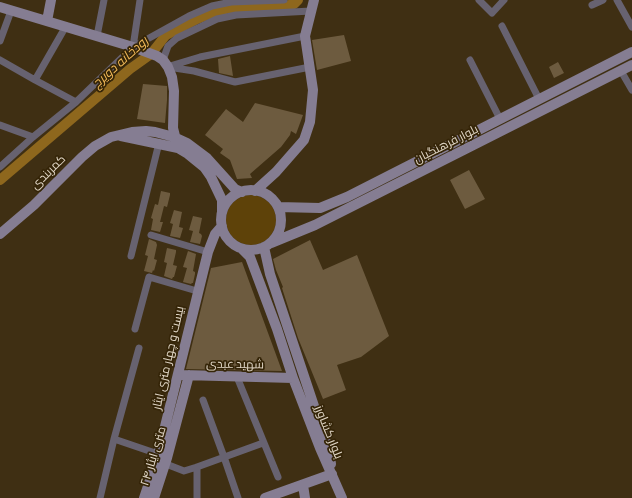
<!DOCTYPE html>
<html>
<head>
<meta charset="utf-8">
<style>
	body { margin:0 }
	canvas { display:block; background:#3f2f13 }
</style>
</head>
<body>
<canvas width="632" height="498"></canvas>
<script>
const ctx = document.querySelector('canvas').getContext('2d');
ctx.lineJoin = 'round';
function fill(path, color) {
  ctx.fillStyle = color;
  ctx.fill(path, 'evenodd');
}
function toPath(rows) {
  const path = new Path2D();
  for (const r of rows) {
    if (r.length === 3) {
      path.moveTo(r[0] + r[2], r[1]);
      path.arc(r[0], r[1], r[2], 0, 2 * Math.PI);
      continue;
    }
    path.moveTo(r[0], r[1]);
    for (let i = 2; i < r.length; i += 2) path.lineTo(r[i], r[i + 1]);
  }
  return path;
}
function stroke(path, color, width, dash) {
  ctx.strokeStyle = color;
  ctx.lineWidth = width;
  ctx.lineCap = dash ? 'butt' : 'round';
  ctx.setLineDash(dash || []);
  ctx.stroke(path);
}
function drawText(font, color, halo, rows, align = 'center') {
  ctx.font = font + ' Commissioner,Cairo,sans-serif';
  ctx.lineWidth = 3.5;
  ctx.setLineDash([]);
  ctx.textBaseline = 'middle';
  ctx.strokeStyle = halo;
  ctx.fillStyle = color;
  for (const [text, x, y, turn = 0] of rows) {
    ctx.save();
    ctx.translate(x, y);
    ctx.rotate((+turn || 0) * Math.PI / 180);
    ctx.textAlign = isNaN(turn) ? turn : align;
    if (halo) ctx.strokeText(text, 0, 0);
    ctx.fillText(text, 0, 0);
    ctx.restore();
  }
}
const green = toPath([
	[251,220,25]
]);
const river = toPath([
	[0,180,130,69,151,54,166,35,195,20,212,13,230,8,285,6,294,4,298,0]
]);
const building = toPath([
	[344,35,351,61,317,70,312,40],
	[230,56,233,76,219,73,218,59],
	[558,62,564,73,554,78,549,67],
	[143,84,167,86,167,100,165,123,137,119],
	[255,103,303,115,296,134,291,131,290,135,281,147,250,174,252,178,237,179,230,160,220,153,223,149,205,135,226,109,243,122],
	[469,170,485,199,465,209,450,180],
	[161,191,170,193,170,195,167,207,164,206,160,222,163,222,160,232,151,230,153,219,151,218,155,204,158,205],
	[174,210,182,212,179,227,183,228,180,238,170,236,173,224,170,223],
	[193,216,202,218,199,233,201,234,202,236,200,244,190,242,193,231,189,230],
	[149,239,156,242,157,245,154,259,157,260,154,271,153,270,152,273,144,271,148,256,145,255],
	[310,240,323,270,357,255,389,336,361,357,337,365,346,390,323,399,298,338,282,288,283,287,276,270,273,259],
	[167,248,176,250,176,252,173,265,177,266,174,277,173,277,172,279,164,276,167,263,164,262],
	[188,251,196,254,193,271,195,272,195,274,193,283,192,283,191,284,183,282,187,268,183,267],
	[242,262,282,371,186,369,211,268]
]);
const street = toPath([
	[479,0,492,13,504,0],
	[617,0,632,27],
	[592,5,603,0],
	[66,26,35,80,76,102],
	[502,26,539,99],
	[97,36,104,0],
	[0,41,11,11],
	[133,47,189,16,212,6,231,2,284,0],
	[0,60,35,80],
	[163,60,168,46,177,38,217,19,236,15,311,11],
	[470,60,500,119],
	[170,66,200,57,305,36],
	[168,67,194,71,235,82,310,67],
	[621,71,632,90],
	[0,125,33,137],
	[0,167,33,137,76,102,133,47,140,0],
	[151,235,208,252],
	[131,256,159,143],
	[135,329,149,277,197,291],
	[237,377,278,477],
	[203,400,224,457,238,498],
	[114,439,161,455],
	[166,464,184,471,197,467,263,443],
	[197,467,197,498],
	[100,498,114,439,139,348]
]);
const secondary = toPath([
	[0,7,133,47,157,56,163,60,168,67,172,77,174,91,173,128,178,148],
	[47,21,51,0],
	[121,136,178,148,188,154,204,167,211,177,222,200,222,212],
	[251,220,30],
	[255,191,276,172,304,140,310,122,313,90,305,36,314,0],
	[278,207,320,208,347,197,632,52],
	[0,234,34,205,82,157,95,146,111,137,132,132,146,131,155,132,174,137,187,143,207,158,235,189,242,192],
	[271,243,315,225,632,65],
	[264,247,270,274,329,451,331,464],
	[242,249,250,257,277,329,293,378,320,448,342,498],
	[183,375,293,378],
	[303,485,305,498],
	[144,498,157,459,208,252,215,234,222,226],
	[154,498,167,458,189,375],
	[265,498,332,474]
]);
const streetNames = [
	["بلوار فرهنگیان",446,144,-27],
	["کمربندی",48,172,-45],
	["بیست و چهار متری ایثار",168,358,-77],
	["شهید عبدی",235,364,1],
	["بلوار کشاورز",329,432,68],
	["۲۴ متری ایثار",153,456,-73]
];
const waterNames = [
	["رودخانه دویرج",120,62,-42]
];
fill(green, '#5e4209');
stroke(river, '#8e671d', 10);
fill(building, '#6d5b3f');
stroke(street, '#676270', 7);
stroke(secondary, '#857d92', 10);
drawText('12px', '#e2d8c8', '#352508', streetNames);
drawText('italic 13px', '#f1b958', '#352508', waterNames);
</script>
</body>
</html>
